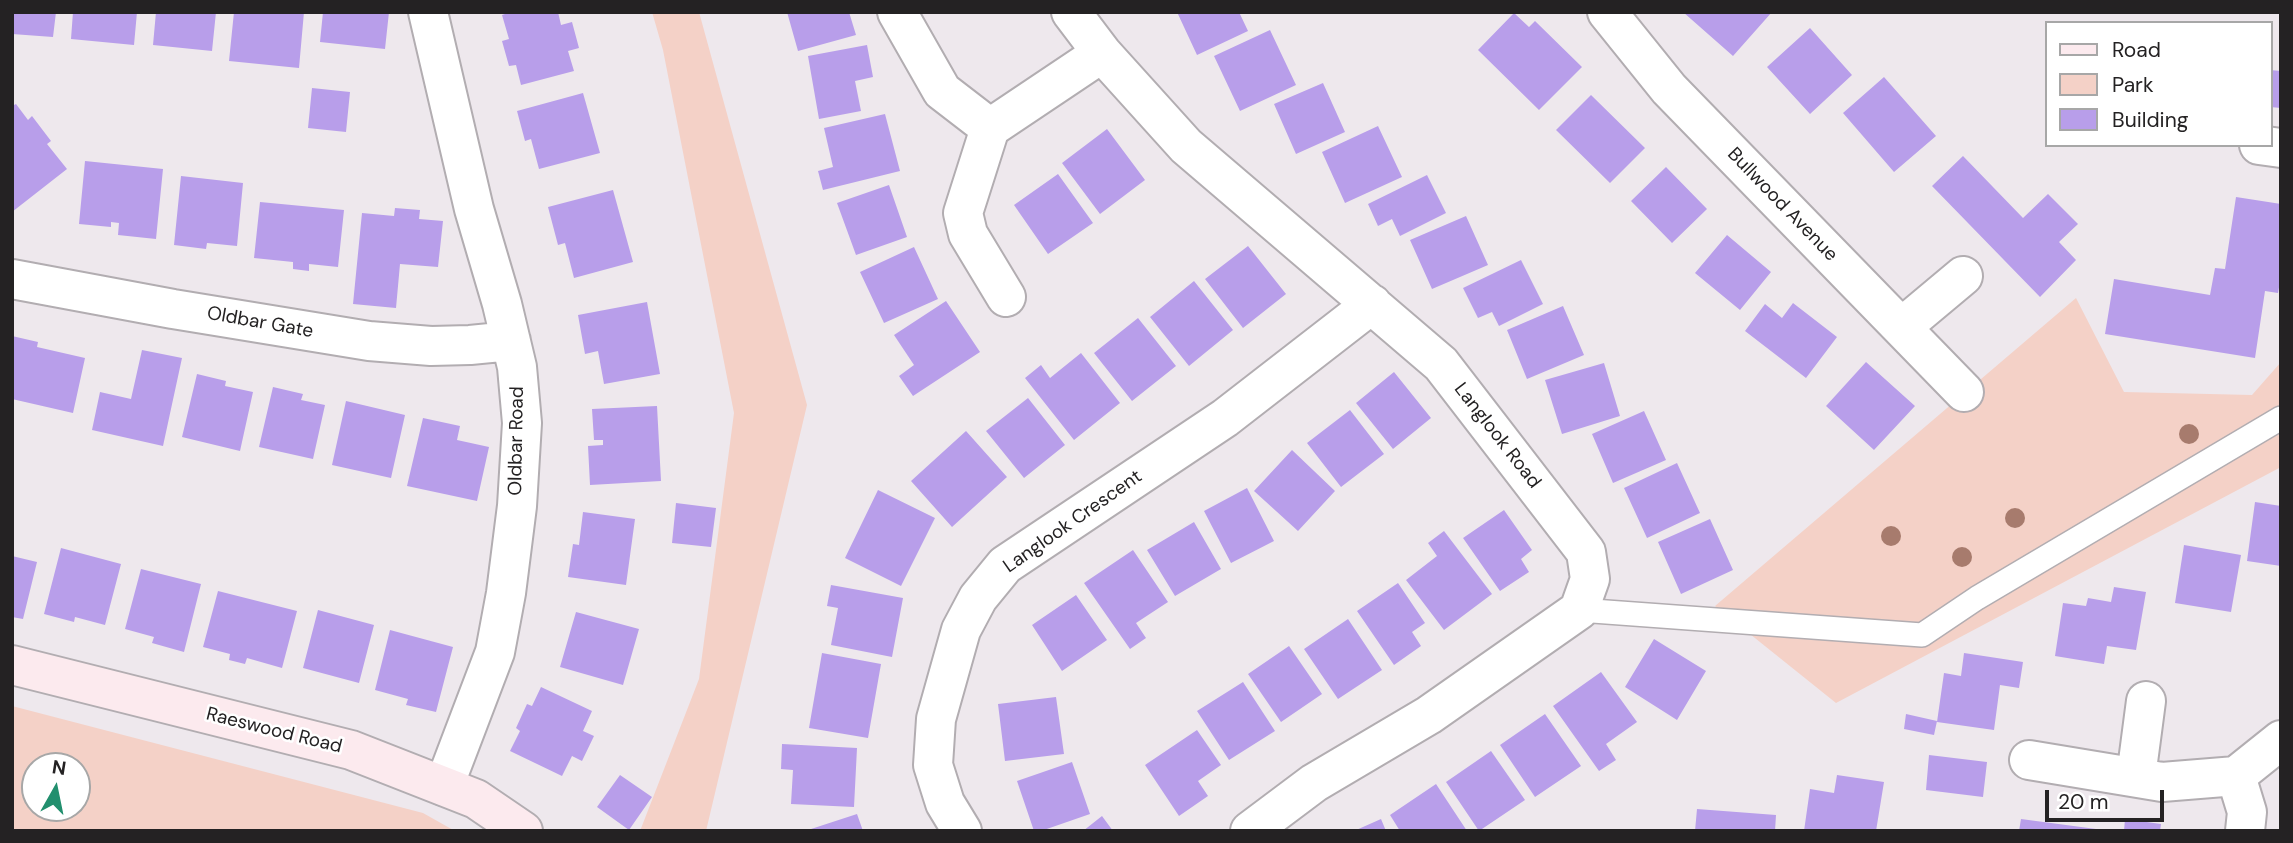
<!DOCTYPE html>
<html>
<head>
<meta charset="utf-8">
<style>
	body { margin:0 }
	#map { position:relative; width:2293px; height:843px; overflow:hidden; background:#eee8ed; font-family:"DM Sans",sans-serif }
	canvas { display:block }
	.frame { position:absolute; inset:0; border:14px solid #242223; pointer-events:none }
	.legend { position:absolute; left:2045px; top:21px; width:228px; height:126px; box-sizing:border-box; background:#fff; border:2px solid #a7a7a7; margin:0; padding:9px 12px; list-style:none; font-size:21px; color:#242223 }
	.legend li { display:flex; align-items:center; gap:14px; height:35px }
	.legend b { width:35px; border:2px solid #a7a7a7 }
	.north { position:absolute; left:21px; top:752px; width:70px; height:70px; box-sizing:border-box; background:#fff; border:2px solid #a7a7a7; border-radius:50%; rotate:9deg; font-size:19px; font-weight:700; line-height:28px; text-align:center; color:#242223 }
	.north::after { content:''; display:block; margin:auto; width:24px; height:32px; background:#228f6e; clip-path:polygon(50% 0,100% 100%,50% 72%,0 100%) }
	.scale { position:absolute; left:2045px; top:790px; width:119px; height:32px; box-sizing:border-box; border:4px solid #242223; border-top:0; padding-left:9px; font-size:21px; line-height:24px; white-space:nowrap; color:#242223; -webkit-text-stroke:5px #fff; paint-order:stroke }
</style>
</head>
<body>
<div id="map">
<canvas width="2293" height="843"></canvas>
<div class="frame"></div>
<ul class="legend">
<li><b style="height:9px;background:#fceaee"></b>Road</li>
<li><b style="height:19px;background:#f4d1c7"></b>Park</li>
<li><b style="height:19px;background:#b89eea"></b>Building</li>
</ul>
<div class="north">N</div>
<div class="scale">20 m</div>
</div>
<script>
const ctx = document.querySelector('canvas').getContext('2d');
ctx.lineJoin = 'round';
function fill(path, color) {
  ctx.fillStyle = color;
  ctx.fill(path, 'evenodd');
}
function toPath(rows) {
  const path = new Path2D();
  for (const r of rows) {
    path.moveTo(r[0], r[1]);
    for (let i = 2; i < r.length; i += 2) path.lineTo(r[i], r[i + 1]);
  }
  return path;
}
function stroke(path, color, width, dash) {
  ctx.strokeStyle = color;
  ctx.lineWidth = width;
  ctx.lineCap = dash ? 'butt' : 'round';
  ctx.setLineDash(dash || []);
  ctx.stroke(path);
}
function drawText(font, color, halo, rows, align = 'center') {
  ctx.font = font + ' "DM Sans",sans-serif';
  ctx.lineWidth = 5;
  ctx.setLineDash([]);
  ctx.textBaseline = 'middle';
  ctx.strokeStyle = halo;
  ctx.fillStyle = color;
  for (const [text, x, y, turn = 0] of rows) {
    ctx.save();
    ctx.translate(x, y);
    ctx.rotate((+turn || 0) * Math.PI / 180);
    ctx.textAlign = isNaN(turn) ? turn : align;
    if (halo) ctx.strokeText(text, 0, 0);
    ctx.fillText(text, 0, 0);
    ctx.restore();
  }
}
const green = toPath([
	[652,12,699,12,807,405,706,831,640,831,699,679,734,413,663,50],
	[2076,298,2124,392,2252,395,2281,362,2281,467,1836,703,1715,606],
	[12,706,423,813,455,831,12,831],
	[35,766,77,766,77,808,35,808]
]);
const building = toPath([
	[12,12,56,12,53,37,12,34],
	[73,12,137,12,134,45,71,39],
	[156,12,216,12,212,51,153,45],
	[234,12,304,12,299,68,229,61],
	[323,12,389,12,385,49,320,42],
	[511,12,558,12,561,25,572,22,579,48,568,51,574,71,521,85,516,65,509,66,502,41,509,39,502,15],
	[787,12,849,12,856,35,798,51],
	[1177,12,1239,12,1248,31,1197,55],
	[1683,12,1772,12,1733,56],
	[1514,13,1529,27,1535,21,1582,67,1539,110,1478,50],
	[1810,28,1852,75,1810,114,1767,67],
	[1270,30,1296,85,1240,111,1214,56],
	[867,45,873,77,855,81,861,111,819,119,808,56],
	[2270,70,2281,71,2281,108,2270,107],
	[1884,77,1936,136,1894,172,1843,113],
	[1323,83,1345,132,1296,154,1274,104],
	[312,88,350,92,346,132,308,128],
	[583,93,600,153,539,169,531,139,525,141,517,111],
	[1591,95,1645,148,1610,183,1556,130],
	[16,104,28,120,32,116,51,141,47,144,67,169,12,212,12,106],
	[885,114,900,171,823,190,818,171,833,167,824,128],
	[1378,126,1402,177,1345,203,1322,152],
	[1107,129,1145,180,1100,214,1062,163],
	[1963,156,2023,218,2048,194,2078,224,2059,242,2076,260,2040,297,1932,186],
	[85,161,163,169,156,239,118,235,119,223,111,222,111,227,79,224],
	[1666,167,1707,209,1672,243,1631,201],
	[1058,174,1093,223,1048,254,1014,205],
	[1427,175,1446,213,1400,236,1392,219,1378,226,1368,204],
	[181,176,243,183,237,246,207,243,206,249,174,245],
	[889,185,907,237,856,255,837,203],
	[613,190,633,262,574,278,565,243,558,245,548,207],
	[2236,197,2281,204,2281,276,2278,293,2265,291,2255,358,2105,334,2114,279,2210,295,2215,268,2225,269],
	[260,202,344,210,338,267,309,264,309,271,293,269,293,262,254,258],
	[395,208,420,210,419,219,443,221,438,267,400,264,396,308,353,304,362,213,394,216],
	[1466,216,1488,265,1432,289,1410,240],
	[1727,235,1771,272,1740,310,1695,273],
	[1248,246,1286,294,1243,328,1205,279],
	[914,247,938,299,884,323,860,272],
	[1521,260,1543,304,1499,326,1492,312,1478,318,1463,288],
	[1194,281,1233,330,1189,366,1150,317],
	[946,301,980,352,913,396,899,376,914,365,894,335],
	[647,302,660,374,604,384,598,351,585,354,578,315],
	[1793,303,1837,337,1806,378,1745,331,1765,304,1782,318],
	[1563,306,1584,355,1527,379,1507,330],
	[1138,318,1176,366,1132,401,1094,353],
	[12,336,38,342,37,347,85,358,73,413,12,399],
	[142,350,182,358,163,446,92,430,100,392,131,399],
	[1081,353,1120,403,1074,440,1025,378,1041,365,1050,378],
	[1866,362,1915,406,1874,450,1826,406],
	[1604,363,1620,416,1562,434,1545,380],
	[1394,372,1431,418,1393,449,1356,403],
	[197,374,226,381,225,386,253,392,240,451,182,437],
	[273,387,303,394,301,400,325,405,313,459,259,447],
	[1028,398,1065,445,1024,478,986,431],
	[346,401,405,415,391,478,332,465],
	[657,406,661,481,590,485,588,446,603,445,603,440,594,440,592,409],
	[1350,410,1384,454,1341,487,1307,443],
	[1644,411,1666,460,1613,483,1592,434],
	[423,418,460,426,457,440,489,447,477,501,407,486],
	[966,431,1007,477,952,527,911,481],
	[1292,450,1335,491,1298,531,1254,491],
	[1677,463,1700,513,1647,538,1624,488],
	[1247,488,1274,541,1231,563,1204,511],
	[878,490,935,518,901,586,845,558],
	[2255,502,2281,506,2281,566,2247,561],
	[676,503,716,508,711,547,672,543],
	[1504,510,1532,550,1521,559,1529,572,1500,591,1463,538],
	[583,512,635,519,626,585,568,577,573,544,579,545],
	[1710,519,1733,570,1681,594,1658,542],
	[1194,522,1221,569,1175,596,1147,550],
	[1444,531,1492,594,1444,630,1406,580,1437,556,1428,543],
	[2184,545,2241,555,2231,612,2175,603],
	[61,548,121,564,105,625,75,617,74,622,44,614],
	[1133,550,1168,602,1136,623,1146,638,1130,649,1084,583],
	[12,556,37,562,23,619,12,617],
	[141,569,201,584,184,652,152,643,154,637,125,629],
	[1398,583,1425,623,1412,632,1421,646,1394,665,1357,611],
	[831,585,903,598,892,657,831,645,838,608,827,606],
	[2114,587,2146,592,2136,650,2107,646,2104,664,2055,656,2063,603,2086,606,2088,598,2111,602],
	[218,591,297,611,282,668,247,658,245,664,229,660,230,654,203,647],
	[1076,595,1107,640,1062,671,1032,625],
	[318,610,374,625,359,683,303,668],
	[576,612,639,629,623,685,560,667],
	[1348,619,1382,670,1338,699,1304,649],
	[390,630,453,647,436,712,406,705,408,699,375,690],
	[1654,639,1706,671,1677,720,1625,687],
	[1289,646,1322,694,1281,722,1248,674],
	[822,653,881,664,868,738,809,728],
	[1964,653,2023,662,2019,688,2000,685,1994,730,1937,722,1944,673,1961,676],
	[1601,672,1637,722,1606,744,1616,760,1599,771,1553,706],
	[1243,682,1275,731,1229,760,1197,711],
	[541,687,592,711,583,731,594,736,582,761,572,756,562,776,510,751,520,731,516,728,527,704,532,706],
	[1056,697,1064,754,1005,761,998,704],
	[1545,714,1581,766,1535,797,1500,745],
	[1906,714,1937,721,1934,735,1904,729],
	[1197,730,1221,765,1198,781,1208,796,1179,816,1145,765],
	[782,744,857,748,854,807,791,804,793,770,781,769],
	[1491,751,1525,800,1479,831,1446,782],
	[1929,755,1987,762,1983,797,1926,790],
	[1072,762,1090,814,1041,831,1034,831,1017,781],
	[620,775,652,797,629,830,597,807],
	[1837,775,1884,782,1876,831,1804,831,1810,789,1834,793],
	[1436,784,1467,831,1400,831,1390,815],
	[1697,809,1776,815,1775,831,1695,831],
	[857,814,863,831,808,831,808,830],
	[1102,816,1113,831,1083,831],
	[1381,819,1386,831,1354,831],
	[2021,819,2096,829,2096,831,2019,831],
	[2125,819,2161,824,2160,831,2124,831]
]);
const lane = toPath([
	[1579,610,1922,635,1977,598,2281,418]
]);
const street = toPath([
	[428,12,474,209,502,304,517,367,522,423,517,506,506,593,495,652,444,786],
	[897,12,942,91,990,128],
	[1071,12,1102,53,1186,146,1441,364,1586,552,1590,579,1579,610,1429,715,1314,783,1250,831],
	[1607,12,1669,89,1964,392],
	[2259,145,2281,148],
	[12,279,173,309,369,341,431,346,470,345,511,341],
	[1006,297,968,234,963,213,990,128,1102,53],
	[1902,327,1963,276],
	[2029,760,2162,782,2236,776,2247,812,2245,831],
	[2236,776,2281,740],
	[2136,777,2146,701],
	[962,831,945,803,933,765,936,719,961,630,978,598,1005,565,1225,418,1372,304]
]);
const secondary = toPath([
	[12,665,351,750,476,799,523,831]
]);
const trees = [
	[2189,434],
	[2015,518],
	[1891,536],
	[1962,557]
];
const streetNames = [
	["Bullwood Avenue",1782,205,46],
	["Oldbar Gate",260,323,10],
	["Langlook Road",1497,436,52],
	["Oldbar Road",517,441,-89],
	["Langlook Crescent",1073,522,-35],
	["Raeswood Road",274,731,14]
];
fill(green, '#f4d1c7');
fill(building, '#b89eea');
stroke(lane, '#b2adb1', 26);
stroke(street, '#b2adb1', 42);
stroke(secondary, '#b2adb1', 42);
stroke(lane, '#fff', 23);
stroke(street, '#fff', 38);
stroke(secondary, '#fceaee', 38);
ctx.fillStyle = '#a77b6d';
for (const [x, y] of trees) {
  ctx.beginPath();
  ctx.arc(x, y, 10, 0, 2 * Math.PI);
  ctx.fill();
}
drawText('19px', '#242223', '#fff', streetNames);
</script>
</body>
</html>
